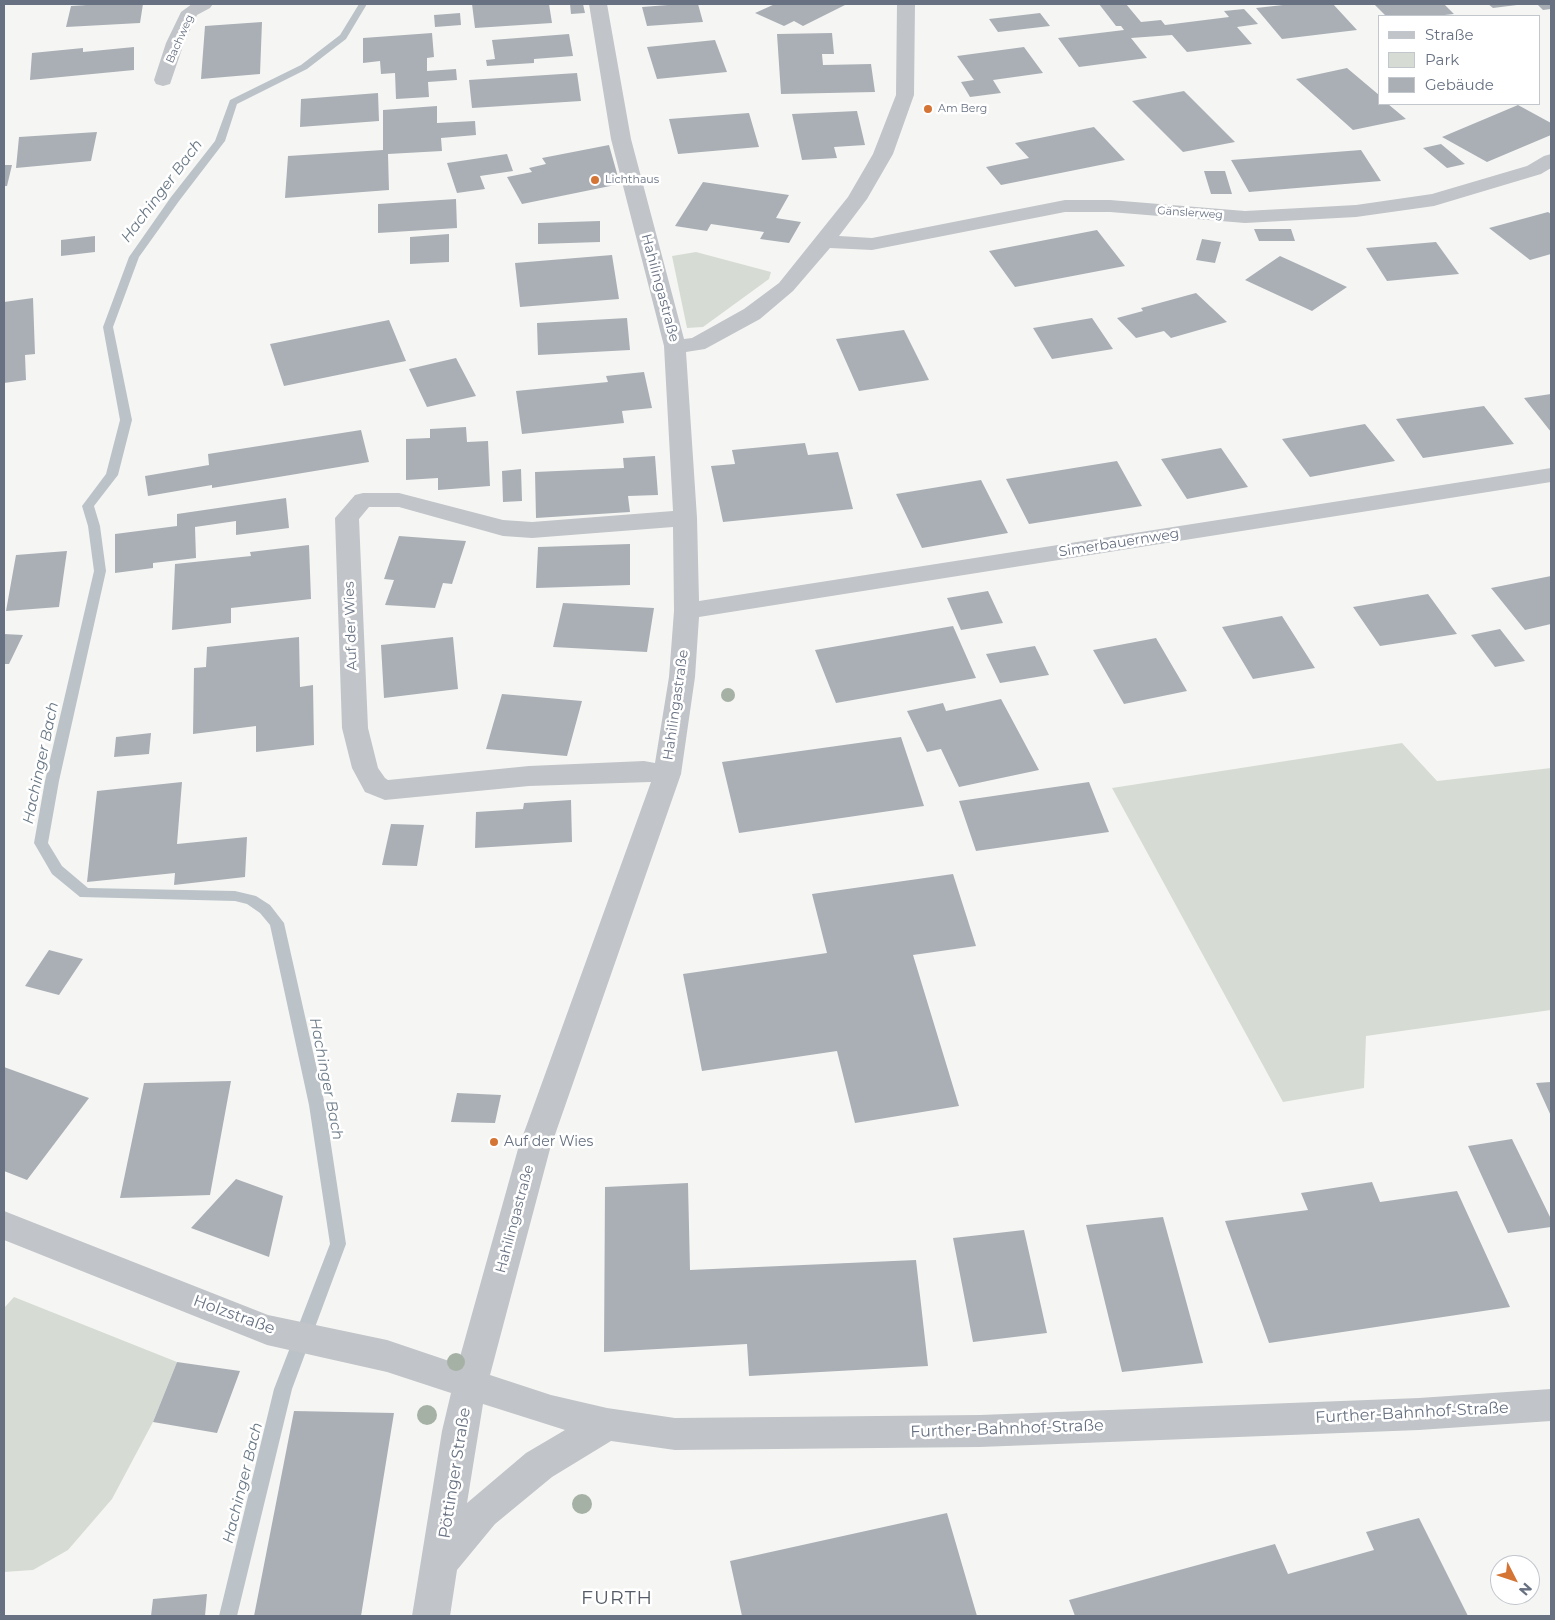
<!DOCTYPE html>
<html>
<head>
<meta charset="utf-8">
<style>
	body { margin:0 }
	#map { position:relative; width:1555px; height:1620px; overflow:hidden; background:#f5f6f3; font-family:Montserrat,sans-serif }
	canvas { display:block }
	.frame { position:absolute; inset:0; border:5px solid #677181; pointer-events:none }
	.legend { position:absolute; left:1378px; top:15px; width:162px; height:90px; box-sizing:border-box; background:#fff; border:1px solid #c2c6cd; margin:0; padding:6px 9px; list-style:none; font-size:15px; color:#677181 }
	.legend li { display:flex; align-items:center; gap:10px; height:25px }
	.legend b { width:25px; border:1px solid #c2c6cd }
	.north { position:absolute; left:1490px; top:1555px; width:50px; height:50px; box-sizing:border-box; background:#fff; border:1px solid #c2c6cd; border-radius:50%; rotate:131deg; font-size:14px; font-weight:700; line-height:20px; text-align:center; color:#677181 }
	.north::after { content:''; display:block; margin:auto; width:18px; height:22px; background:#d47435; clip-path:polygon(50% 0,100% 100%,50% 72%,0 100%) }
</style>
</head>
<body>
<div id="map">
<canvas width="1555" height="1620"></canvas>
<div class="frame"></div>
<ul class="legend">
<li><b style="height:6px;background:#c1c4c8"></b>Straße</li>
<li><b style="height:14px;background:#d6dcd4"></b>Park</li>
<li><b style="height:14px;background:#aaafb6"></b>Gebäude</li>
</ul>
<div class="north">N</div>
</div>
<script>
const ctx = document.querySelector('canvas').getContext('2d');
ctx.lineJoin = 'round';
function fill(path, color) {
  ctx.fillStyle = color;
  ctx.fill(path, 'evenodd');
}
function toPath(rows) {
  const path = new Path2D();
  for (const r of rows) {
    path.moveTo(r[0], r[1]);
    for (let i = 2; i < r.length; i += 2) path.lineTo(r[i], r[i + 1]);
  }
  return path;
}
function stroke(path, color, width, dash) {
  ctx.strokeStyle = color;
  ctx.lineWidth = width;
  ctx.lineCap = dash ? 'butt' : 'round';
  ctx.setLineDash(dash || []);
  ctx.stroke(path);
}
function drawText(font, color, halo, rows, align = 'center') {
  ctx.font = font + ' Montserrat,sans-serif';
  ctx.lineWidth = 5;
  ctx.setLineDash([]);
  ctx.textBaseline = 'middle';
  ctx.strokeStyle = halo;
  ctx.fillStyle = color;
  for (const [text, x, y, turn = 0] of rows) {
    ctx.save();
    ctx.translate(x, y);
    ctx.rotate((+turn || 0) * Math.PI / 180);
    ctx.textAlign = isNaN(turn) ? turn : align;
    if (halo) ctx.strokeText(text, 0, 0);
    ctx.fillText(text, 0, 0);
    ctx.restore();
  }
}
const green = toPath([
	[696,252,771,272,769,279,703,327,687,328,672,256],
	[1402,743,1437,781,1551,768,1551,1010,1366,1036,1364,1088,1283,1102,1112,788],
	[14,1297,177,1362,153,1422,112,1499,68,1550,33,1570,4,1572,4,1308]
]);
const stream = toPath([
	[359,4,367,4,346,39,307,69,237,104,225,141,179,201,139,257,113,327,132,420,118,475,94,506,100,526,106,571,59,781,48,843,62,866,88,888,235,891,256,896,270,905,284,923,325,1105,346,1244,292,1389,237,1616,219,1616,274,1389,330,1244,309,1105,270,925,260,913,247,904,235,901,80,897,52,874,34,843,45,781,94,571,88,526,82,506,106,474,120,420,103,327,129,257,171,197,215,141,230,100,301,65,340,35,359,4]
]);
const building = toPath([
	[102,4,143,4,140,23,66,27,71,6],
	[472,4,549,4,552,23,475,28],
	[570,4,583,4,585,13,571,14],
	[681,4,698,4,703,22,647,26,642,7],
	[775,4,847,4,803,26,794,21,784,26,755,13],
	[1099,4,1126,4,1141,22,1161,20,1165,25,1229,17,1224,11,1244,9,1258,24,1237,27,1252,44,1187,52,1172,35,1131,38,1147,58,1079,67,1058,38,1124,30,1121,26,1116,26],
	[1292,4,1333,4,1357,30,1282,39,1256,8],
	[1374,4,1444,4,1454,14,1435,16,1386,16],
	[1488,4,1517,4,1517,5,1493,8],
	[1537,4,1551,4,1551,9,1543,10],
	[460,13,461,25,435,27,434,15],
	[1040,13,1050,26,998,32,989,19],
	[262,22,260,74,201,79,205,26],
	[432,33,434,57,427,58,427,71,456,69,457,80,428,82,429,97,396,99,395,73,381,74,380,61,363,63,363,38],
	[832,33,834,54,822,54,823,65,871,64,875,92,781,94,777,34],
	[569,34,573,56,534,59,534,63,487,66,486,60,495,59,492,40],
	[715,40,727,72,657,79,647,47],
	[134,47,134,70,30,80,32,53,83,48,83,52],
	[1024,47,1043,73,993,80,1001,93,970,97,961,82,974,80,957,56],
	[1347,68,1379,95,1379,104,1388,104,1406,119,1353,130,1296,79],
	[577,73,581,101,472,108,469,80],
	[1184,91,1235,142,1183,152,1132,101],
	[378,93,379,121,300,127,301,99],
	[1518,105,1551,123,1551,135,1487,162,1442,137],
	[437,106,437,123,475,121,476,135,441,138,442,151,388,154,389,190,285,198,288,156,383,150,383,110],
	[857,111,865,145,834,147,837,158,802,160,792,114],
	[749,113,759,147,678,154,669,119],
	[1094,127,1125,160,1001,185,986,167,1029,158,1015,143],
	[97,132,91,161,16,168,19,137],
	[1441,144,1465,164,1447,168,1423,148],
	[609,145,620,184,522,204,507,177,532,172,529,168,546,164,542,158],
	[1361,150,1381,181,1249,192,1231,160],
	[507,154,513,171,480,176,485,189,457,193,447,163],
	[4,165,12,165,7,186,4,186],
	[1204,171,1225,171,1232,194,1211,194],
	[703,182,789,195,776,218,801,222,789,243,760,239,764,232,711,224,707,231,675,226],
	[456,199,457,228,378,233,378,204],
	[1548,212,1551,214,1551,254,1530,260,1489,228],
	[600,221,600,242,538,244,538,223],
	[1254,229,1291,229,1295,241,1259,241],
	[1097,230,1125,266,1015,287,989,251],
	[449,234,449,262,410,264,410,237],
	[95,236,95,252,61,256,61,240],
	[1202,239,1221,242,1215,263,1196,260],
	[1436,242,1459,274,1387,281,1366,248],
	[612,255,619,299,520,307,515,263],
	[1280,256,1313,271,1347,287,1312,311,1245,280],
	[1196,293,1227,322,1171,338,1164,331,1136,338,1117,318,1143,311,1141,308],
	[33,298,35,354,25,355,26,380,4,383,4,302],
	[627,318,630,350,538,355,537,323],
	[1092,318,1113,349,1052,359,1033,328],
	[389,320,406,361,284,386,270,344],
	[904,330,929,380,859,391,836,339],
	[456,358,476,396,427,407,409,369],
	[644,372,652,408,622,411,624,423,522,434,516,391,608,382,606,376],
	[1551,394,1551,432,1524,398],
	[1484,406,1514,444,1423,458,1396,419],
	[1365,424,1395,461,1310,477,1282,439],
	[466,427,467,442,488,441,490,486,438,490,438,478,406,480,406,439,430,438,430,429],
	[361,430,369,462,212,488,212,485,148,496,145,476,209,465,208,454],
	[805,443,808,455,838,452,853,509,723,522,711,466,735,464,732,450],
	[1221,448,1248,487,1187,499,1161,459],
	[655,456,658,495,628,496,630,512,536,518,535,472,624,468,623,458],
	[1117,461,1142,506,1029,524,1006,479],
	[521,469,522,501,503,502,502,471],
	[981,480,1008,533,922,548,896,494],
	[286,498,289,528,236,535,236,521,195,527,196,558,153,563,153,568,115,573,115,534,177,526,177,514],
	[399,536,466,541,452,584,443,583,435,608,385,605,394,580,384,579],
	[630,544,630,585,536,588,538,547],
	[309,545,311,599,231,608,231,623,172,630,175,564,251,556,250,552],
	[67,551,59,607,6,611,16,555],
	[1551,576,1551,624,1525,630,1491,588],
	[988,591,1003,623,961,630,947,598],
	[1428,594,1457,634,1380,646,1353,607],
	[563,603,654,608,647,652,553,647],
	[1282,616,1315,668,1253,679,1222,627],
	[953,626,976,678,836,703,815,650],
	[1500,629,1525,661,1495,667,1471,635],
	[4,634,23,635,9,664,4,664],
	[299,637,300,687,313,685,314,745,256,752,256,726,193,734,194,668,206,667,207,647],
	[453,637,458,689,384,698,381,645],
	[1156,638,1187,691,1124,704,1093,650],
	[1035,646,1049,675,1000,683,986,654],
	[502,694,582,701,567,756,486,749],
	[1001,699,1039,770,959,787,941,749,927,752,907,711,943,703,946,711],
	[151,733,149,754,114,757,116,737],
	[901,737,924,806,739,833,722,762],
	[182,782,177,844,247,837,245,877,174,885,175,873,87,882,97,791],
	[1089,782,1109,832,976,851,959,801],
	[571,800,572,842,475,848,476,812,523,809,524,803],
	[391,824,424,825,417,866,382,865],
	[953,874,976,946,913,955,959,1106,855,1123,837,1051,702,1071,683,974,827,953,812,894],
	[49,950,83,959,59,995,25,986],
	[4,1067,89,1098,27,1180,4,1171],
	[231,1081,210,1195,120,1198,144,1083],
	[1551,1082,1551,1116,1536,1083],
	[457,1093,501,1095,495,1123,451,1122],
	[1512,1139,1551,1219,1551,1227,1508,1233,1468,1146],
	[236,1179,283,1196,269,1257,191,1228],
	[1372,1182,1380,1202,1457,1191,1510,1307,1269,1343,1225,1221,1308,1210,1301,1193],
	[688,1183,690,1270,916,1260,928,1366,749,1376,747,1344,604,1352,605,1187],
	[1163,1217,1203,1363,1122,1372,1086,1225],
	[1024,1230,1047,1333,973,1342,953,1238],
	[177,1362,240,1371,217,1433,153,1422],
	[294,1411,394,1413,361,1616,254,1616],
	[947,1513,977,1616,742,1616,730,1561],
	[1419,1518,1468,1616,1075,1616,1069,1600,1275,1544,1288,1574,1374,1550,1366,1532],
	[207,1594,205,1616,151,1616,153,1599]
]);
const minor = toPath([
	[192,4,213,4,210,8,197,15,184,43,170,84,163,86,156,84,154,80,166,43,181,12,192,4],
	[589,4,607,4,631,139,684,339,692,338,744,309,779,283,848,197,873,154,896,95,897,4,915,4,914,95,893,154,867,199,839,236,872,238,1065,200,1110,200,1245,211,1356,205,1432,194,1527,166,1544,156,1551,154,1551,168,1541,174,1434,206,1356,217,1245,223,1110,212,1065,212,872,250,830,248,793,291,760,319,705,349,686,352,697,518,699,601,1551,468,1551,482,699,617,695,677,681,774,550,1149,490,1375,551,1395,607,1408,675,1418,980,1415,1419,1398,1551,1389,1551,1421,1419,1430,980,1447,675,1450,611,1441,552,1477,495,1524,457,1570,450,1616,412,1616,442,1431,451,1393,387,1372,267,1345,4,1240,4,1211,268,1315,387,1340,458,1364,518,1149,651,782,529,786,385,800,365,792,352,768,342,728,335,518,355,495,363,493,399,493,503,520,532,522,673,511,664,346,611,139,589,4],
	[369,507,399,507,503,536,532,538,673,527,674,611,669,677,655,763,644,761,529,766,388,780,385,778,378,768,368,728,359,519,369,507],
	[483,1404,565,1430,526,1453,467,1503,483,1404]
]);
const trees = [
	[728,695,7],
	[456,1362,9],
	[427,1415,10],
	[582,1504,10]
];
const markers = [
	[928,109,5,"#d47435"],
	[595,180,5,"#d47435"],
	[494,1142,5,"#d47435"]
];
const farStreetnames = [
	["Bachweg",180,39,-66],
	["Gänslerweg",1190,213,4]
];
const farPoinames = [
	["Am Berg",938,109],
	["Lichthaus",605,180]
];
const streetNames = [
	["Hahilingastraße",660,288,75],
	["Simerbauernweg",1119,543,-9],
	["Auf der Wies",351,626,-92],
	["Hahilingastraße",676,705,-82],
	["Hahilingastraße",515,1219,-75]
];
const poiNames = [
	["Auf der Wies",504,1142]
];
const waterNames = [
	["Hachinger Bach",162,191,-53],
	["Hachinger Bach",41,763,-78],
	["Hachinger Bach",326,1079,79],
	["Hachinger Bach",243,1483,-76]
];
const nearStreetnames = [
	["Holzstraße",234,1315,20],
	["Further-Bahnhof-Straße",1412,1413,-3],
	["Further-Bahnhof-Straße",1007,1429,-2],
	["Pöttinger Straße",455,1473,-81]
];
const nearQuarternames = [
	["FURTH",617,1598]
];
fill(green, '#d6dcd4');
fill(stream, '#bbc3c9');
fill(building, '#aaafb6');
fill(minor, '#c1c4c8');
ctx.fillStyle = '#a6b1a5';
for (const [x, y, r] of trees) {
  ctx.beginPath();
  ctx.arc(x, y, r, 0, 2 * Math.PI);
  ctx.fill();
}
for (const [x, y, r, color] of markers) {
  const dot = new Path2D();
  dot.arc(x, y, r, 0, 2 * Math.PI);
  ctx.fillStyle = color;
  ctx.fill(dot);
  stroke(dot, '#fff', 2);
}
drawText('11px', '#677181', '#fff', farStreetnames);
drawText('11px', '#677181', '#fff', farPoinames, 'left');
drawText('14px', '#677181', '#fff', streetNames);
drawText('14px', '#677181', '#fff', poiNames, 'left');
drawText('italic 15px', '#697885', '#fff', waterNames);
drawText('16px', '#677181', '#fff', nearStreetnames);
ctx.letterSpacing = '1px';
drawText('19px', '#555c67', '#fff', nearQuarternames);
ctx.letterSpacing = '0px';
</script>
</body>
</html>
